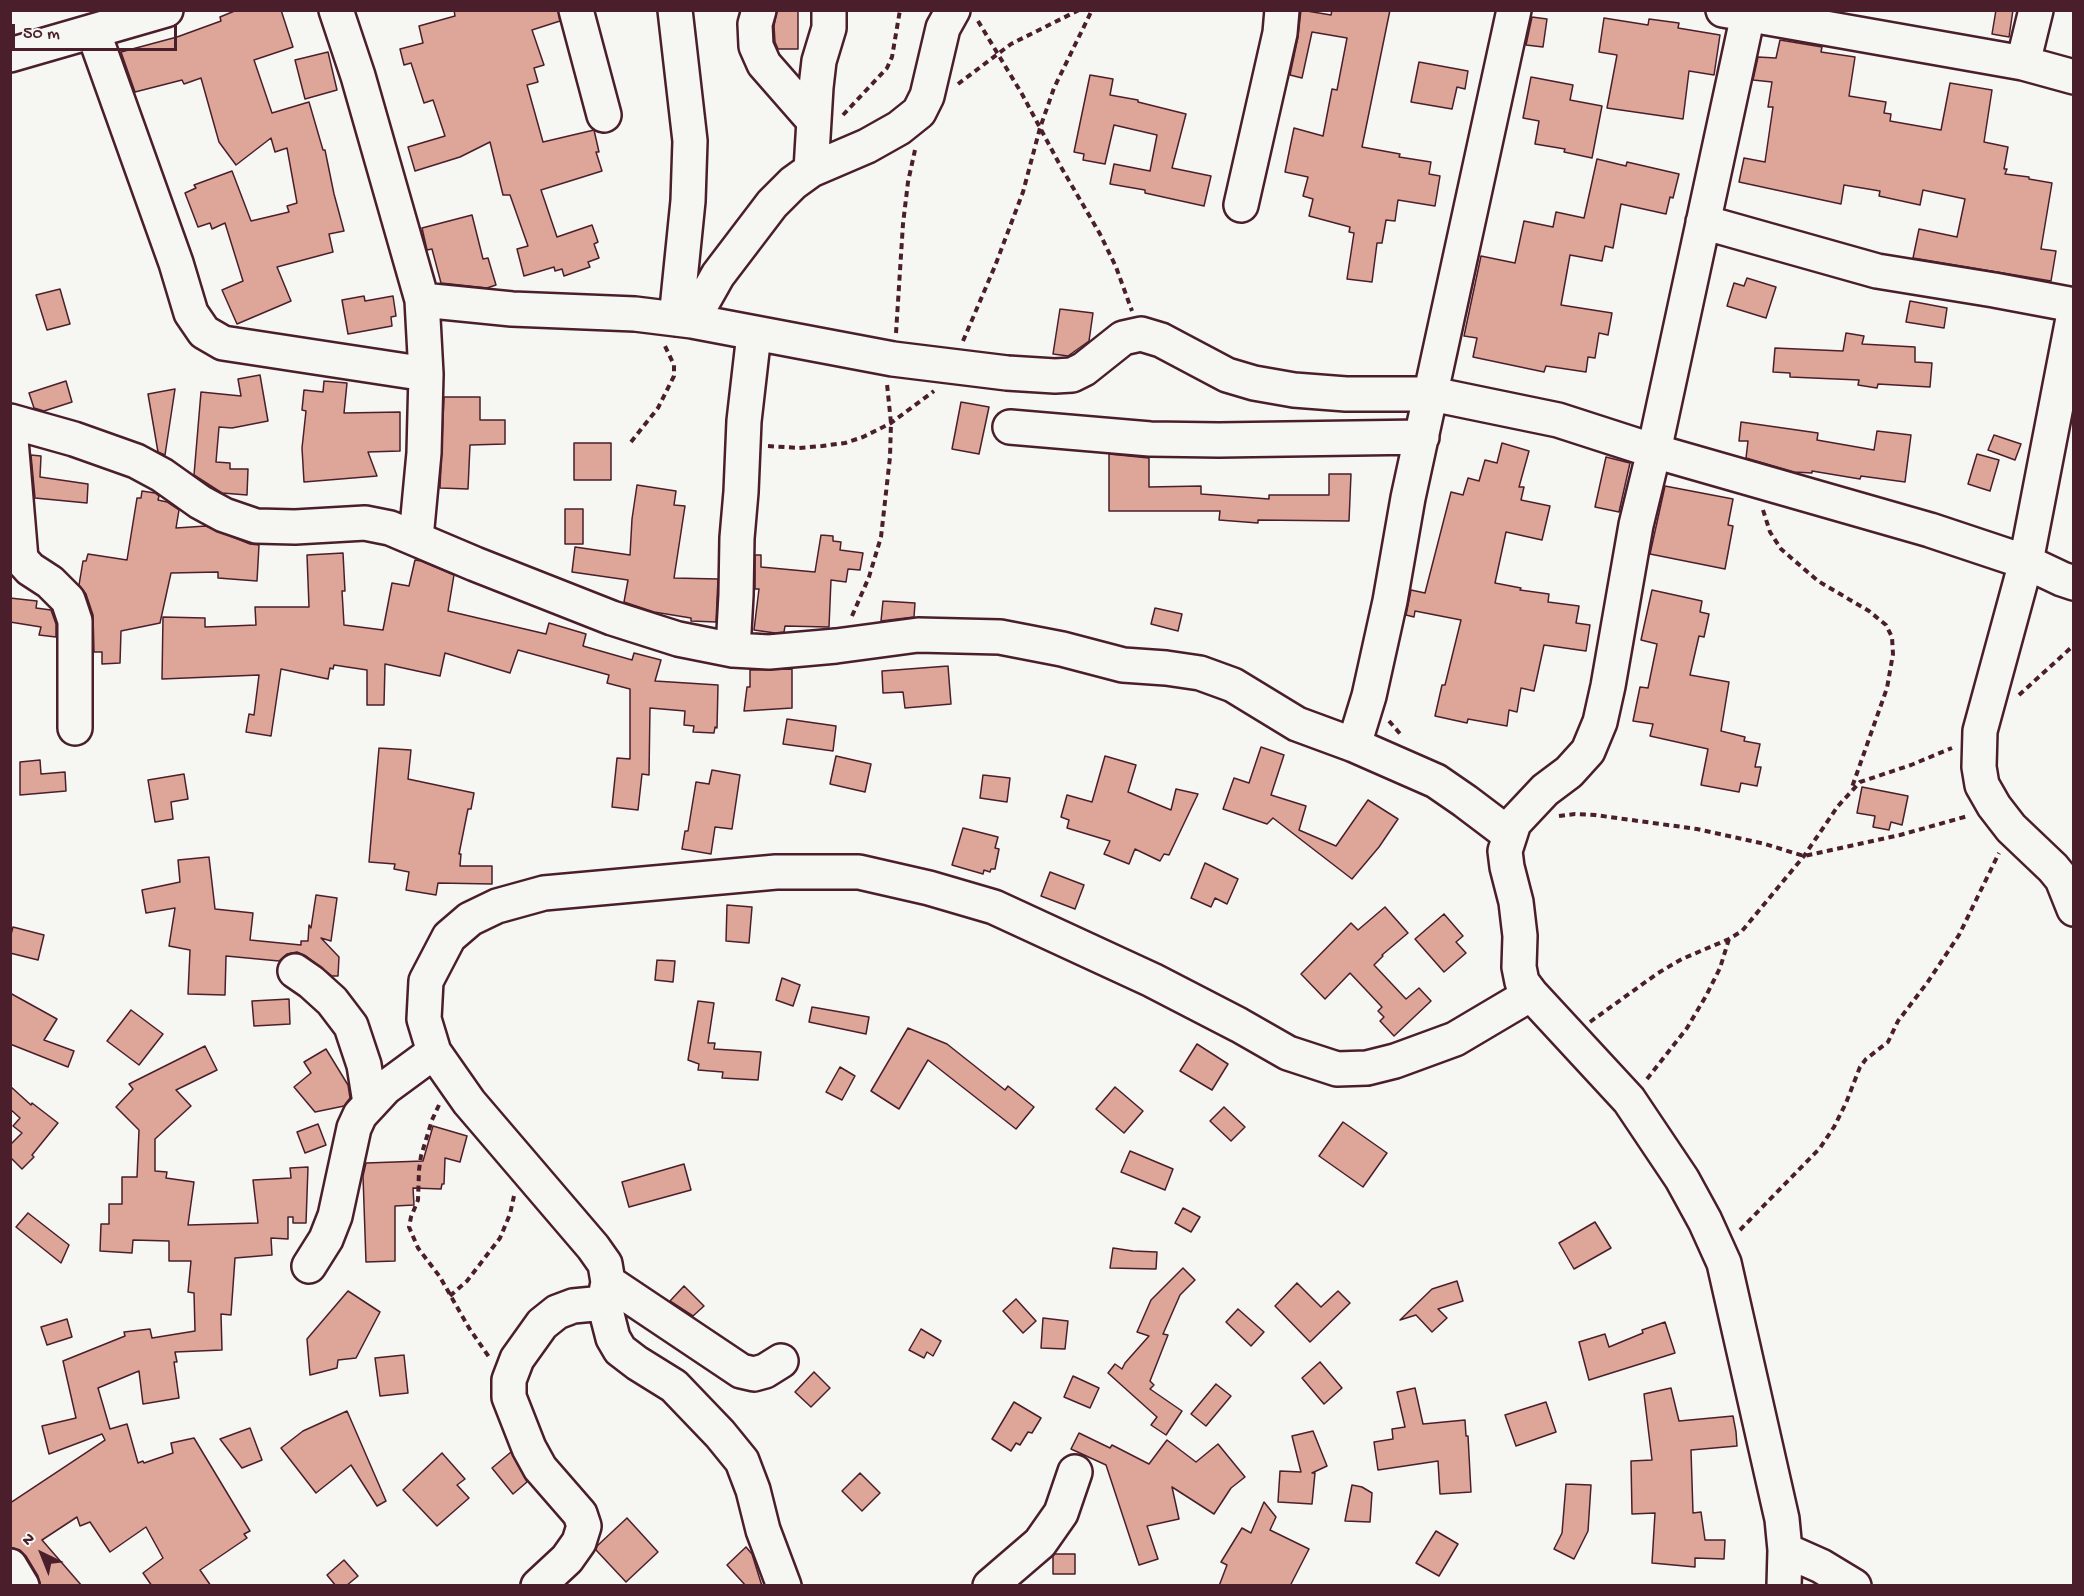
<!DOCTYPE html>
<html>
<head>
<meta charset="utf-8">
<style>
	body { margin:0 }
	#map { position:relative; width:2084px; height:1596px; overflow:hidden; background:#f6f6f2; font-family:"Gochi Hand",sans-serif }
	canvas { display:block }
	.frame { position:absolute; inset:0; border:12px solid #4a1f2b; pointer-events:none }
	.north { position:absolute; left:12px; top:1524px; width:60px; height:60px; -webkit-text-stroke:4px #f6f6f2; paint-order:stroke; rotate:317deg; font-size:16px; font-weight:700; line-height:24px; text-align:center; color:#4a1f2b }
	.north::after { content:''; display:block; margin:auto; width:21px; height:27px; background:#4a1f2b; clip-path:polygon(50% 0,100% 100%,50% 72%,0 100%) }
	.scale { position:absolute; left:12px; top:24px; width:165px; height:27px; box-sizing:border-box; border:3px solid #4a1f2b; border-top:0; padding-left:8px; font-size:18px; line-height:21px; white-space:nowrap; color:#4a1f2b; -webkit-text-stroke:4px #f6f6f2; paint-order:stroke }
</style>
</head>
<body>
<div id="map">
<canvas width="2084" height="1596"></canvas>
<div class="frame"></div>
<div class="north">N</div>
<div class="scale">50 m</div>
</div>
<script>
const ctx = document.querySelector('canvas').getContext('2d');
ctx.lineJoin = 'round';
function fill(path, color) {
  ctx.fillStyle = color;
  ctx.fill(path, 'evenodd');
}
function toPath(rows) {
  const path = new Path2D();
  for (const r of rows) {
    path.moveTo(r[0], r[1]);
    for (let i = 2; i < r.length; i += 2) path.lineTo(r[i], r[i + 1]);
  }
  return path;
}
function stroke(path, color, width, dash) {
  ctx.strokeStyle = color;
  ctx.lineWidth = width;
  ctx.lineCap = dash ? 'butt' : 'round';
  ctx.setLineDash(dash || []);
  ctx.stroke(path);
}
const building = toPath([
	[237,10,281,10,293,47,254,60,272,113,309,102,323,150,325,150,334,194,344,231,329,234,333,252,277,267,291,301,237,324,222,290,243,281,225,223,212,229,210,223,198,227,185,193,196,188,194,185,232,171,251,221,289,212,287,206,297,203,287,148,275,152,271,138,236,165,219,142,201,78,184,84,182,80,135,92,121,52,177,37,221,21,220,17,237,10],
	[454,10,558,10,560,21,532,30,544,65,534,68,538,82,527,85,543,142,594,130,599,152,596,152,602,171,541,190,557,237,592,225,598,242,594,244,599,258,588,262,590,267,564,276,562,269,555,271,554,267,524,276,517,249,528,246,510,195,503,195,490,142,460,157,415,171,408,147,445,136,433,100,424,103,411,63,404,65,400,49,423,43,419,26,455,16,454,10],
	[777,10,798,10,798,49,778,49,775,42,774,26,777,10],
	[1301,10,1331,15,1332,10,1390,10,1362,147,1400,154,1399,157,1431,162,1429,174,1440,176,1435,206,1398,200,1395,221,1386,220,1382,243,1377,243,1372,282,1347,279,1354,233,1349,232,1350,227,1309,216,1313,199,1303,196,1308,177,1285,172,1294,128,1323,136,1332,89,1337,90,1347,38,1312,32,1302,78,1290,75,1298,37,1301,10],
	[1996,10,2013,10,2009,37,1992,34,1996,10],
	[1532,17,1547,19,1543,47,1526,45,1532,17],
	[1604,18,1648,25,1649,19,1679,23,1678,28,1720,35,1714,75,1689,71,1683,119,1607,108,1617,55,1599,52,1604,18],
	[1780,40,1822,47,1821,52,1855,57,1849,96,1886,102,1884,113,1891,114,1890,121,1941,130,1950,83,1992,90,1984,142,2008,147,2004,169,2007,169,2005,174,2029,177,2029,179,2052,183,2041,249,2056,251,2051,281,1913,258,1919,229,1957,237,1965,199,1923,190,1920,205,1879,196,1880,191,1844,185,1841,204,1739,182,1744,158,1765,162,1773,107,1768,107,1772,82,1753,80,1758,57,1776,58,1780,40],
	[328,52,337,90,305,99,295,60,328,52],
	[1419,62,1468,71,1465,89,1457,87,1452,109,1411,102,1419,62],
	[1090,75,1113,79,1110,95,1138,100,1138,102,1186,114,1172,168,1211,176,1204,206,1145,193,1145,190,1110,184,1114,164,1150,171,1157,135,1114,125,1105,164,1083,160,1084,154,1074,152,1090,75],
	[1531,77,1573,85,1570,100,1602,106,1592,158,1564,152,1565,149,1535,144,1539,121,1523,118,1531,77],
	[1597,159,1626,166,1627,162,1679,174,1673,198,1670,197,1666,214,1621,204,1613,248,1605,246,1602,261,1570,255,1561,305,1612,313,1608,335,1599,333,1595,358,1588,357,1586,372,1546,366,1544,372,1473,357,1477,338,1464,336,1481,256,1515,263,1524,221,1553,227,1556,212,1584,218,1597,159],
	[472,215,483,259,488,258,496,285,487,288,441,283,432,249,427,250,422,228,472,215],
	[1747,278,1776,287,1766,318,1727,306,1734,283,1744,286,1747,278],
	[60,289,70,324,47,330,36,295,60,289],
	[364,296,365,301,393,296,396,316,391,317,392,326,348,334,342,300,364,296],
	[1910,301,1947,308,1944,328,1906,322,1910,301],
	[1060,309,1093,313,1089,341,1068,356,1053,354,1060,309],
	[1846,333,1864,336,1862,344,1915,347,1915,362,1932,363,1930,387,1878,384,1877,388,1858,385,1859,380,1790,377,1790,373,1773,372,1775,348,1843,351,1846,333],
	[260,375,268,421,232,428,219,427,216,462,230,463,230,469,248,469,247,495,222,493,194,475,201,392,241,396,238,379,260,375],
	[66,381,72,402,44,411,34,408,29,393,66,381],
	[324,381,347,383,344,413,400,412,400,451,368,452,377,476,304,482,302,448,306,411,302,410,304,390,323,392,324,381],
	[175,389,165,455,158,452,148,394,175,389],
	[444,397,480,397,480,420,505,420,505,444,470,445,468,489,440,488,444,397],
	[961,402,989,407,979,454,952,449,961,402],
	[1741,422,1818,433,1817,440,1874,450,1877,431,1911,435,1905,482,1861,476,1860,479,1812,471,1812,473,1794,472,1746,458,1748,441,1739,441,1741,422],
	[1994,435,2021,444,2015,460,1988,450,1994,435],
	[574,443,611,443,611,480,574,480,574,443],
	[1502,443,1529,451,1519,487,1524,487,1521,500,1550,506,1542,540,1506,532,1495,583,1521,588,1520,590,1549,594,1548,602,1579,606,1576,623,1590,625,1586,651,1544,645,1534,691,1521,688,1517,712,1509,710,1507,726,1468,719,1467,723,1435,716,1442,685,1445,685,1461,620,1415,611,1414,617,1406,615,1411,590,1425,593,1451,492,1463,495,1468,478,1479,481,1485,460,1497,463,1502,443],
	[1109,454,1149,458,1149,487,1201,486,1201,494,1269,499,1269,495,1329,495,1329,474,1351,474,1349,521,1258,520,1258,523,1219,520,1220,511,1109,511,1109,454],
	[1977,454,1999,460,1990,491,1968,484,1977,454],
	[31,455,41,456,40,477,88,484,87,503,35,498,31,455],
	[1606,457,1630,463,1619,512,1595,507,1606,457],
	[637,485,676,491,674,505,685,506,674,578,718,579,716,622,691,621,691,618,654,612,624,602,628,580,572,572,575,547,630,555,632,519,637,485],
	[1665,486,1733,499,1728,525,1733,526,1725,569,1650,554,1665,486],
	[142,491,155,493,159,496,158,500,167,502,179,510,176,528,206,526,250,544,259,545,257,581,218,578,218,572,171,573,160,623,121,631,120,663,102,664,102,652,94,652,93,615,86,594,79,585,83,561,86,561,88,554,127,560,137,498,141,498,142,491],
	[565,509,583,509,583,544,565,544,565,509],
	[821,535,833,536,833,541,841,542,840,550,863,553,860,570,848,569,846,582,831,580,829,627,785,626,784,632,775,633,754,630,759,589,755,589,755,555,761,555,761,567,815,572,821,535],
	[343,553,345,591,342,591,344,625,383,630,392,583,409,586,415,560,421,561,454,575,448,611,546,634,549,623,586,634,583,646,632,660,634,653,661,660,655,681,718,685,717,728,715,727,714,733,693,732,694,726,684,725,685,711,650,708,649,775,642,774,638,810,612,807,617,758,630,759,630,689,607,683,609,675,518,650,510,673,445,653,440,676,385,664,384,705,367,705,367,670,334,665,333,669,330,668,328,679,281,669,271,736,246,732,249,714,254,715,259,675,162,679,163,617,205,618,205,627,256,625,255,607,309,607,307,555,343,553],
	[1652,590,1702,601,1700,612,1709,614,1704,637,1699,636,1690,675,1729,682,1721,731,1745,737,1744,741,1760,744,1755,767,1761,767,1757,786,1741,783,1739,792,1701,785,1708,749,1650,736,1653,724,1633,721,1640,687,1648,688,1657,644,1641,640,1652,590],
	[10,598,37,601,36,608,51,610,56,624,56,637,39,635,41,627,10,622,10,598],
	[883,601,915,603,914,617,881,621,883,601],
	[1155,608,1182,614,1178,631,1151,624,1155,608],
	[948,666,951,704,905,708,903,692,883,693,882,671,948,666],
	[792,669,792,708,744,711,747,687,750,687,750,670,792,669],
	[787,719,836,726,833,751,783,744,787,719],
	[1261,747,1284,755,1271,795,1306,806,1299,830,1336,846,1368,800,1398,819,1379,847,1352,879,1273,818,1267,824,1223,809,1234,778,1249,783,1261,747],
	[379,748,411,750,408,779,474,793,471,809,468,809,459,854,461,854,460,866,492,866,492,884,438,883,436,895,406,890,409,872,394,869,395,864,369,862,379,748],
	[836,756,871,764,865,792,830,784,836,756],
	[1105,756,1136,765,1128,792,1171,810,1176,789,1198,794,1169,855,1164,854,1160,861,1135,849,1129,864,1104,854,1110,841,1067,828,1069,820,1061,817,1067,795,1092,802,1105,756],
	[40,760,41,774,65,772,66,791,20,795,20,762,40,760],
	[712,770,740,775,732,829,715,827,711,854,682,849,685,831,688,831,696,782,709,784,712,770],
	[184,774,188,799,171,802,173,819,155,822,148,780,184,774],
	[983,775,1010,778,1007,802,980,798,983,775],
	[1862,787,1908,796,1902,825,1891,822,1889,830,1873,827,1875,816,1857,813,1862,787],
	[963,828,998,837,995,848,999,849,995,869,991,869,990,872,984,870,983,874,952,865,963,828],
	[209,857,215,909,253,913,250,940,301,945,301,941,308,941,309,925,311,928,316,895,337,898,331,941,321,938,339,957,338,976,332,976,306,956,297,952,287,954,279,961,226,956,225,995,188,994,190,950,169,946,175,908,146,913,142,890,180,882,178,860,209,857],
	[1205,863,1238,879,1227,904,1215,898,1211,907,1191,898,1205,863],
	[1050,872,1084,885,1075,909,1041,896,1050,872],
	[727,905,752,907,749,943,726,941,727,905],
	[1385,907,1408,933,1382,955,1383,956,1374,965,1406,999,1419,988,1431,1001,1394,1036,1380,1021,1384,1017,1378,1011,1382,1007,1350,973,1325,999,1301,974,1351,923,1358,930,1385,907],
	[1444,914,1463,936,1456,942,1466,953,1444,972,1415,939,1444,914],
	[13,927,44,935,38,960,10,953,10,938,13,927],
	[657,960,675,961,673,982,655,980,657,960],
	[782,978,800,985,793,1006,776,1000,782,978],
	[10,993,57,1019,44,1040,74,1051,68,1067,10,1044,10,993],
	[289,999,290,1024,254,1026,252,1001,289,999],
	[698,1001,714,1003,708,1043,715,1043,714,1049,761,1052,758,1080,722,1078,723,1072,698,1070,699,1064,688,1060,698,1001],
	[812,1007,869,1017,866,1034,809,1022,812,1007],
	[131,1010,163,1034,139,1065,107,1041,131,1010],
	[908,1028,947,1044,1005,1090,1008,1086,1034,1107,1016,1129,928,1060,899,1109,871,1091,908,1028],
	[1197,1044,1228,1064,1212,1090,1180,1071,1197,1044],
	[205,1046,217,1070,176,1090,191,1106,155,1139,155,1171,167,1172,166,1178,194,1182,188,1225,258,1223,253,1180,291,1178,290,1168,308,1167,306,1223,293,1223,293,1217,288,1217,288,1239,271,1238,272,1255,235,1258,231,1315,221,1314,222,1350,175,1352,177,1362,174,1362,179,1398,143,1404,139,1371,98,1388,110,1429,127,1424,138,1463,143,1461,144,1463,173,1453,171,1443,194,1438,250,1531,244,1534,247,1538,200,1570,211,1586,152,1586,143,1573,163,1558,146,1527,110,1552,90,1522,80,1526,77,1517,42,1540,82,1586,41,1586,38,1576,26,1556,20,1550,10,1547,10,1503,105,1440,102,1434,49,1454,42,1426,76,1418,63,1361,125,1336,124,1332,150,1329,152,1338,195,1331,194,1293,188,1292,191,1261,169,1261,169,1241,133,1240,132,1253,100,1251,101,1224,109,1224,109,1204,122,1204,122,1177,137,1177,139,1130,116,1107,133,1089,129,1084,205,1046],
	[326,1049,348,1085,350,1098,344,1106,315,1112,294,1087,311,1073,304,1062,326,1049],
	[840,1067,855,1076,842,1100,826,1092,840,1067],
	[10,1086,31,1105,32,1103,58,1123,32,1155,34,1157,22,1169,10,1157,10,1145,22,1133,13,1126,20,1118,10,1109,10,1086],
	[1115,1087,1143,1111,1124,1133,1096,1109,1115,1087],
	[1224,1107,1245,1127,1231,1141,1210,1121,1224,1107],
	[1343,1122,1387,1153,1363,1187,1319,1156,1343,1122],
	[318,1124,326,1145,305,1153,297,1132,318,1124],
	[433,1126,467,1136,460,1162,445,1158,444,1184,442,1184,441,1189,413,1188,414,1205,395,1206,395,1261,366,1262,363,1176,366,1163,423,1161,433,1126],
	[1130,1151,1173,1169,1165,1190,1121,1172,1130,1151],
	[684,1164,691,1190,629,1207,622,1182,684,1164],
	[1183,1208,1200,1217,1191,1232,1175,1223,1183,1208],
	[28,1213,69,1245,61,1263,16,1227,28,1213],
	[1595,1222,1611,1248,1574,1269,1559,1243,1595,1222],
	[1113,1248,1133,1251,1157,1252,1156,1269,1110,1268,1113,1248],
	[1183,1268,1195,1280,1180,1295,1163,1334,1168,1335,1150,1381,1154,1385,1150,1389,1182,1411,1166,1435,1151,1425,1157,1417,1108,1373,1115,1364,1122,1369,1125,1363,1149,1336,1137,1332,1151,1300,1183,1268],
	[1457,1281,1463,1301,1438,1309,1447,1318,1432,1332,1416,1315,1400,1320,1432,1289,1457,1281],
	[1297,1283,1321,1307,1338,1291,1350,1303,1310,1342,1275,1306,1297,1283],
	[684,1286,704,1306,693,1316,670,1301,684,1286],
	[348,1291,380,1312,356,1358,338,1360,337,1368,310,1375,307,1339,348,1291],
	[1016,1299,1036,1321,1023,1333,1003,1311,1016,1299],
	[1238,1309,1264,1332,1251,1346,1226,1322,1238,1309],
	[1043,1318,1068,1321,1065,1349,1041,1348,1043,1318],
	[67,1319,72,1337,47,1345,41,1327,67,1319],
	[1665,1322,1675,1353,1589,1380,1579,1342,1605,1334,1609,1347,1643,1333,1642,1330,1665,1322],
	[921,1329,941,1341,933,1356,927,1352,924,1358,909,1350,921,1329],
	[404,1355,408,1393,380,1396,375,1358,404,1355],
	[1320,1362,1342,1388,1324,1404,1302,1378,1320,1362],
	[814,1372,830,1388,811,1407,795,1392,814,1372],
	[1073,1376,1099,1388,1090,1408,1064,1397,1073,1376],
	[1216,1384,1231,1396,1206,1426,1191,1414,1216,1384],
	[1415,1388,1423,1424,1465,1420,1466,1436,1468,1436,1471,1492,1440,1494,1438,1461,1378,1470,1374,1442,1393,1439,1392,1429,1405,1427,1397,1392,1415,1388],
	[1671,1388,1679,1421,1733,1416,1736,1432,1737,1446,1691,1450,1693,1513,1701,1512,1705,1540,1725,1540,1724,1559,1695,1558,1695,1567,1652,1563,1655,1513,1632,1514,1631,1461,1652,1460,1644,1394,1671,1388],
	[1014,1402,1041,1418,1032,1433,1028,1432,1020,1445,1016,1443,1011,1451,992,1439,1014,1402],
	[1546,1402,1556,1432,1516,1446,1505,1415,1546,1402],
	[347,1411,386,1501,377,1506,351,1465,316,1493,281,1448,303,1431,347,1411],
	[250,1428,262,1460,242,1468,220,1439,250,1428],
	[1313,1431,1327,1466,1312,1473,1315,1473,1312,1504,1278,1502,1280,1471,1301,1472,1292,1436,1313,1431],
	[1079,1433,1110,1448,1112,1445,1149,1464,1167,1440,1196,1462,1218,1444,1245,1477,1231,1488,1214,1514,1172,1487,1179,1519,1147,1526,1158,1559,1139,1565,1106,1465,1071,1449,1079,1433],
	[511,1452,527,1482,513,1494,492,1468,511,1452],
	[442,1453,465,1479,457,1485,469,1498,437,1526,403,1490,442,1453],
	[860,1473,880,1493,862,1511,842,1491,860,1473],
	[1566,1484,1591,1485,1588,1531,1574,1559,1554,1549,1562,1533,1566,1484],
	[1352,1485,1362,1487,1372,1493,1370,1522,1345,1521,1352,1485],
	[1264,1502,1276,1517,1270,1530,1309,1549,1290,1586,1219,1586,1227,1565,1221,1562,1242,1528,1251,1533,1264,1502],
	[627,1518,658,1552,626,1582,596,1550,597,1546,627,1518],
	[1436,1531,1458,1544,1439,1576,1416,1563,1436,1531],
	[746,1547,752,1554,762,1586,746,1586,727,1565,746,1547],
	[1055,1554,1075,1554,1075,1574,1053,1574,1053,1556,1055,1554],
	[344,1560,358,1576,346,1586,336,1586,327,1575,344,1560]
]);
const path = toPath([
	[978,21,1022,94,1061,167,1100,234,1116,267,1132,311],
	[958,84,1011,44,1079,10],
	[843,115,887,68,892,57,900,10],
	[896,333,903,224,908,182,915,150],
	[963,341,995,266,1023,192,1040,128,1054,88,1092,10],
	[631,442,658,408,674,376,674,365,664,344],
	[768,446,799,448,822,446,845,443,863,437,891,423,934,391],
	[1763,510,1770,532,1781,549,1818,581,1869,611,1886,625,1892,637,1893,654,1887,688,1851,790],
	[852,616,869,577,881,537,890,457,891,423,887,384],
	[2019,695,2074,645],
	[1389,721,1402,736],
	[1559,816,1575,814,1595,815,1697,829,1765,844,1804,856,1900,835,1968,816],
	[1590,1022,1658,973,1682,959,1729,939,1742,931,1804,856,1838,806,1860,782,1911,765,1952,748],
	[1647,1079,1687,1028,1706,996,1720,968,1729,939],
	[439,1105,432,1120,421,1156,419,1170,418,1200,411,1217,409,1227,418,1248,440,1277,469,1328,489,1357],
	[1740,1230,1820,1148,1834,1127,1846,1103,1860,1067,1866,1059,1888,1042,1898,1021,1927,983,1959,935,1999,853],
	[450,1296,467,1281,500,1238,510,1214,514,1196]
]);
const minor = toPath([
	[336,10,358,76,422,300,426,374,424,453,416,538],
	[576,10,604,115],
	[675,10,690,141,688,201,676,319],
	[759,10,755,24,756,46,764,64,813,120],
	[1723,10,2023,63,2074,77],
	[1749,10,1654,451,1636,525,1608,686,1600,722,1588,751,1569,772,1545,790,1514,823,1505,851,1507,867,1516,902,1520,936,1519,967,1522,982,1531,994,1629,1100,1682,1179,1705,1221,1724,1263,1782,1519,1785,1550,1784,1586],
	[93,31,176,263,191,313,204,332,223,343,426,374],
	[10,55,166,10],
	[2023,63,2036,10],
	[811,170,816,87,819,61,829,28,829,10],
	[1241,205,1280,33,1282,10],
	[1703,222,1877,271,1994,290,2074,305],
	[422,300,512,309,635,314,692,321,893,359,1007,373,1055,376,1072,375,1084,369,1123,338,1141,334,1161,340,1227,375,1254,383,1294,390,1346,394,1432,394,1558,420,1654,451,1930,530,2026,562,2062,579,2074,583],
	[2074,313,2026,562,1980,731,1979,767,1982,785,1994,806,2011,828,2053,868,2062,879,2074,909],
	[692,321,718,275,772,204,793,183,811,170,867,146,899,128,919,112,927,96,943,28,953,10],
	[10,421,74,439,136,461,162,475,200,502,224,515,256,526,295,527,365,523,390,528,475,564,612,618,678,639,733,650,769,652,836,646,918,635,1000,637,1062,649,1123,665,1166,668,1200,673,1233,685,1297,724,1354,745,1436,781,1465,801,1510,835],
	[1010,427,1150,439,1219,440,1422,437],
	[10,428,21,559,30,569,50,582,68,600,75,621,75,728],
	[733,650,736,595,737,538,741,492,744,421,754,334],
	[1354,745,1369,696,1390,601,1408,498,1514,10],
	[295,971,311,982,332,1001,351,1026,364,1065,370,1103],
	[309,1266,326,1239,335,1216,354,1128,360,1115,385,1088,434,1052],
	[608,1282,741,1371,754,1374,765,1371,781,1361],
	[1785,1550,1821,1566,1854,1586],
	[10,1566,22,1586],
	[538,1586,567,1559,579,1542,584,1526,580,1514,540,1468,529,1448,509,1397,509,1380,517,1359,542,1324,557,1312,573,1306,604,1303],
	[784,1586,763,1530,753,1490,742,1461,720,1434,674,1386,637,1363,620,1350,613,1338,604,1303,608,1282,605,1264,593,1247,469,1102,434,1052,424,1019,426,981,449,937,470,919,497,906,544,893,776,872,859,872,929,888,994,907,1152,980,1239,1025,1288,1053,1337,1069,1367,1068,1395,1061,1455,1039,1531,994],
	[990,1586,1040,1543,1061,1513,1075,1472]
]);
fill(building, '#dea699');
stroke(building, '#4a1f2b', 1.5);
stroke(minor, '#4a1f2b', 38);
stroke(path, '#4a1f2b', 4, [6, 4.5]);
stroke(minor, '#f6f6f2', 33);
</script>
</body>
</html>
